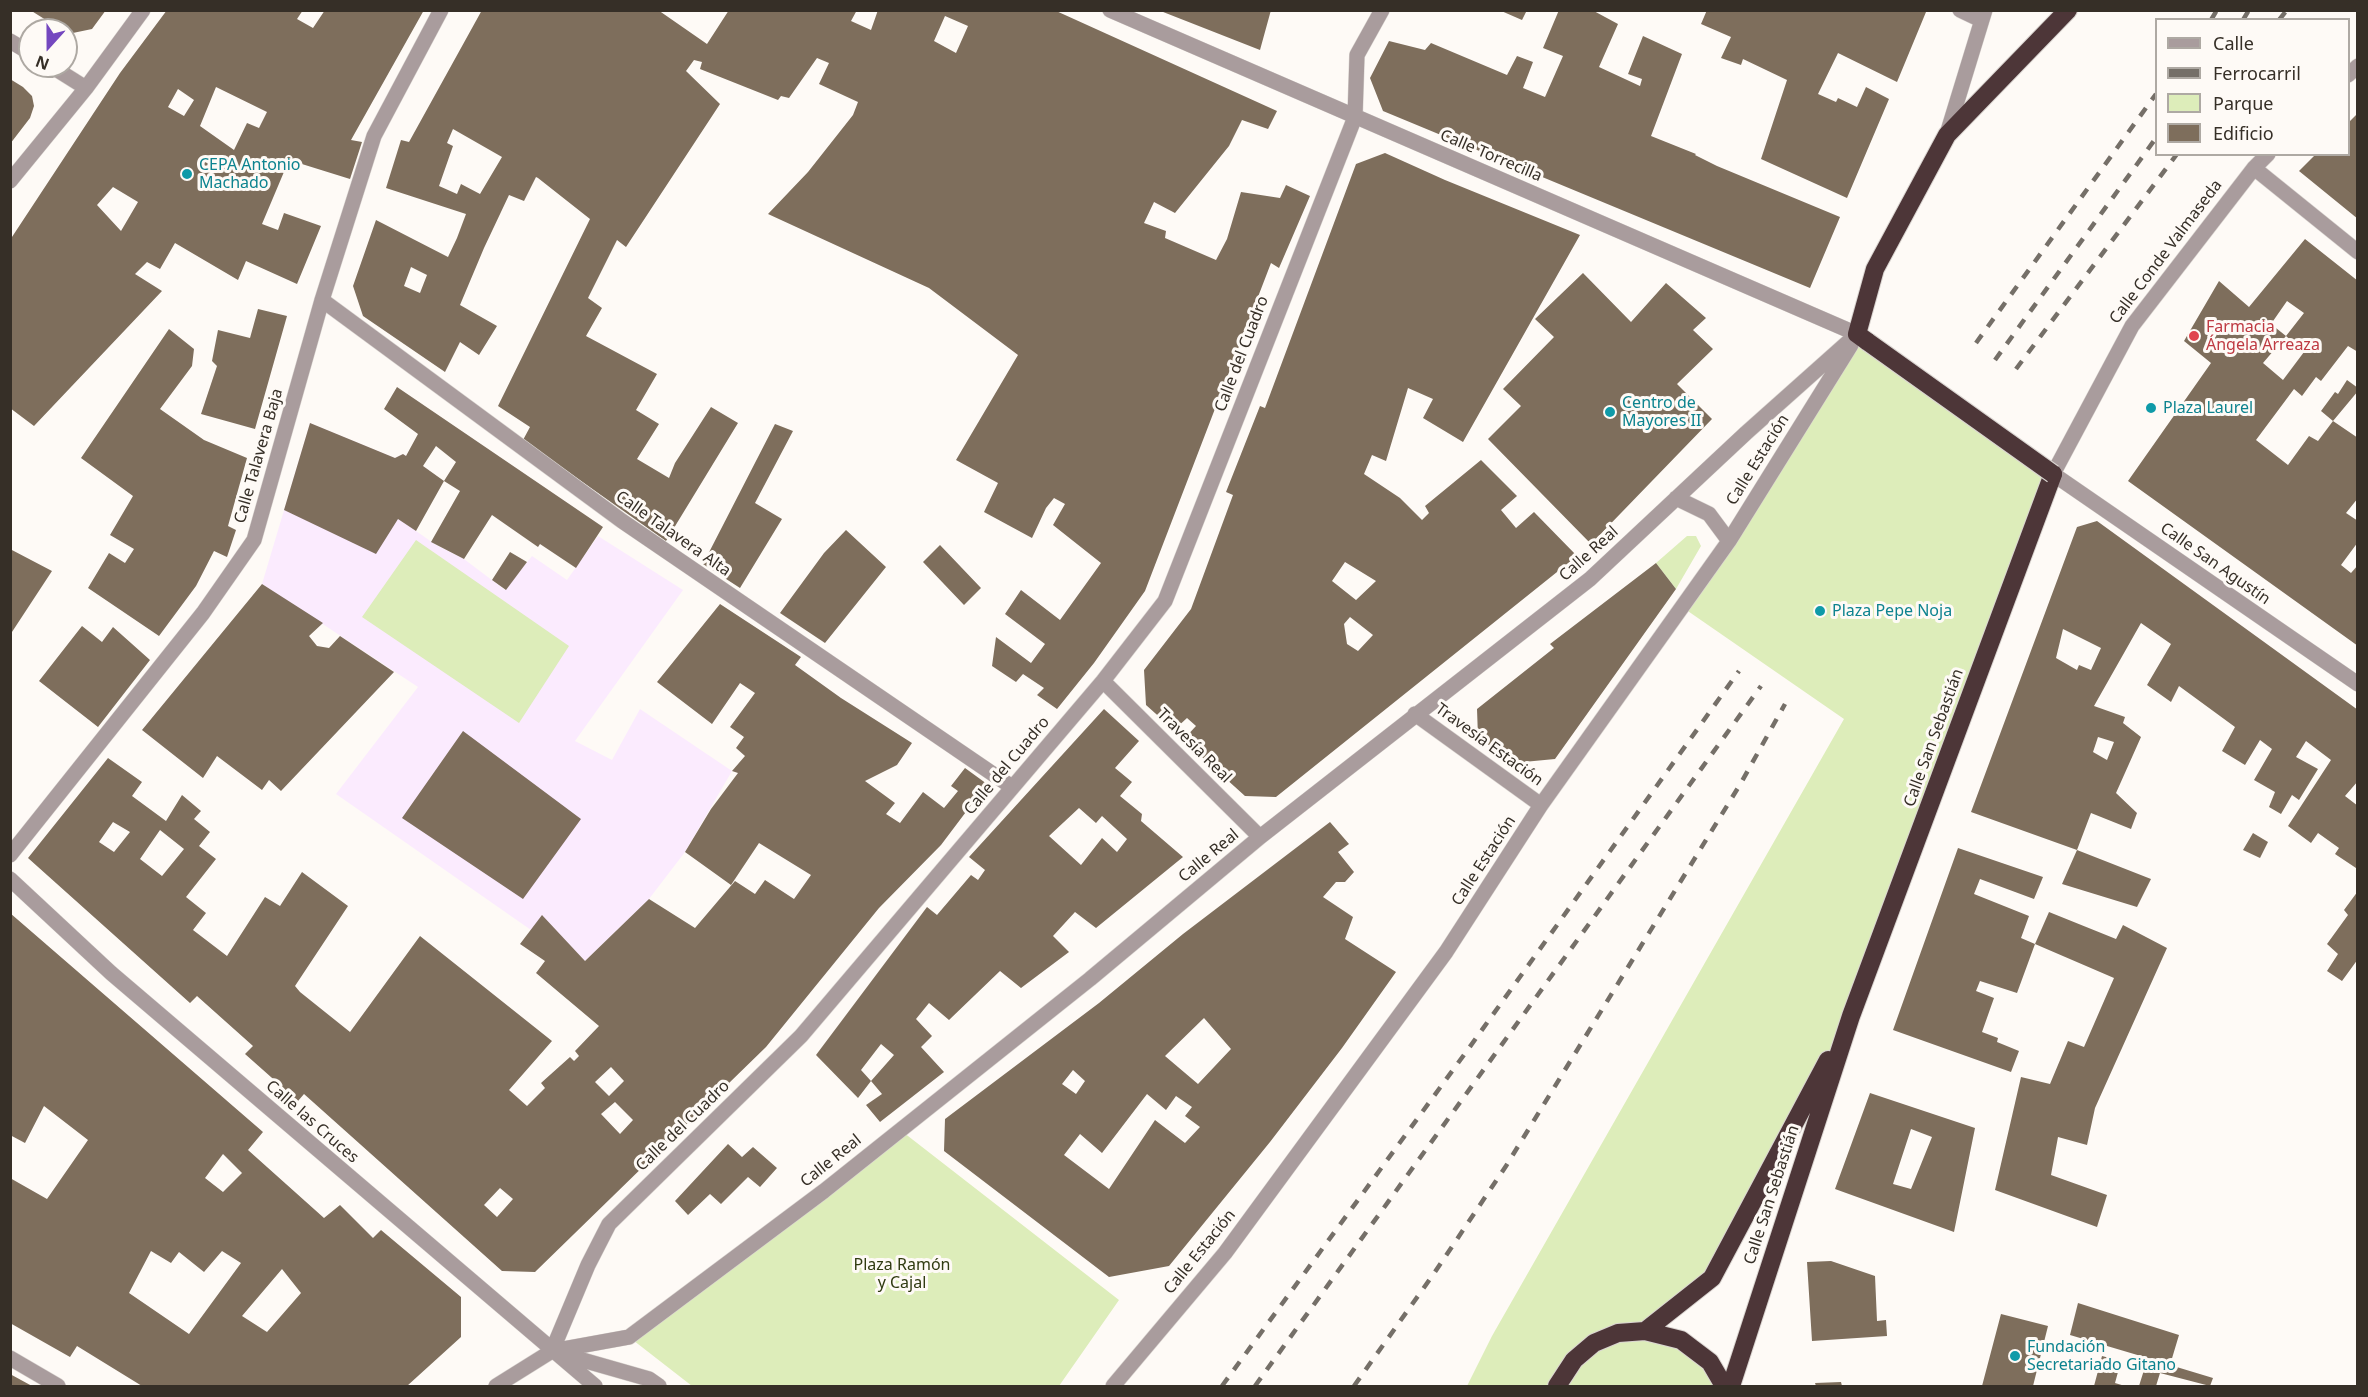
<!DOCTYPE html>
<html>
<head>
<meta charset="utf-8">
<style>
	body { margin:0 }
	#map { position:relative; width:2368px; height:1397px; overflow:hidden; background:#fefaf6; font-family:"Noto Sans",sans-serif }
	canvas { display:block }
	.frame { position:absolute; inset:0; border:12px solid #362f27; pointer-events:none }
	.legend { position:absolute; left:2155px; top:18px; width:195px; height:138px; box-sizing:border-box; background:#fefaf6; border:2px solid #aea9a3; margin:0; padding:8px 10px; list-style:none; font-size:18px; color:#362f27 }
	.legend li { display:flex; align-items:center; gap:12px; height:30px }
	.legend b { width:30px; border:2px solid #aea9a3 }
	.north { position:absolute; left:18px; top:18px; width:60px; height:60px; box-sizing:border-box; background:#fefaf6; border:2px solid #aea9a3; border-radius:50%; rotate:201deg; font-size:16px; font-weight:700; line-height:24px; text-align:center; color:#362f27 }
	.north::after { content:''; display:block; margin:auto; width:21px; height:27px; background:#7447bf; clip-path:polygon(50% 0,100% 100%,50% 72%,0 100%) }
</style>
</head>
<body>
<div id="map">
<canvas width="2368" height="1397"></canvas>
<div class="frame"></div>
<ul class="legend">
<li><b style="height:8px;background:#a99c9d"></b>Calle</li>
<li><b style="height:8px;background:#756f68"></b>Ferrocarril</li>
<li><b style="height:16px;background:#ddedba"></b>Parque</li>
<li><b style="height:16px;background:#7e6e5c"></b>Edificio</li>
</ul>
<div class="north">N</div>
</div>
<script>
const ctx = document.querySelector('canvas').getContext('2d');
ctx.lineJoin = 'round';
function fill(path, color) {
  ctx.fillStyle = color;
  ctx.fill(path, 'evenodd');
}
function toPath(rows) {
  const path = new Path2D();
  for (const r of rows) {
    path.moveTo(r[0], r[1]);
    for (let i = 2; i < r.length; i += 2) path.lineTo(r[i], r[i + 1]);
  }
  return path;
}
function stroke(path, color, width, dash) {
  ctx.strokeStyle = color;
  ctx.lineWidth = width;
  ctx.lineCap = dash ? 'butt' : 'round';
  ctx.setLineDash(dash || []);
  ctx.stroke(path);
}
function drawText(font, color, halo, rows, align = 'center') {
  ctx.font = font + ' "Noto Sans",sans-serif';
  ctx.lineWidth = 6;
  ctx.setLineDash([]);
  ctx.textBaseline = 'middle';
  ctx.strokeStyle = halo;
  ctx.fillStyle = color;
  for (const [text, x, y, turn = 0] of rows) {
    ctx.save();
    ctx.translate(x, y);
    ctx.rotate((+turn || 0) * Math.PI / 180);
    ctx.textAlign = isNaN(turn) ? turn : align;
    if (halo) ctx.strokeText(text, 0, 0);
    ctx.fillText(text, 0, 0);
    ctx.restore();
  }
}
const education = toPath([
	[310,423,395,458,403,454,429,470,399,519,436,545,464,559,505,590,532,556,567,580,598,536,683,590,575,741,612,760,640,709,732,771,685,852,649,899,585,961,542,916,531,930,336,794,418,687,262,584]
]);
const green = toPath([
	[1857,334,2053,474,1851,1016,1712,1278,1645,1331,1681,1340,1724,1386,1467,1386,1492,1336,1844,719,1682,607],
	[1687,536,1696,536,1701,546,1676,589,1656,563],
	[416,540,569,646,519,723,362,617],
	[899,1129,1119,1300,1059,1386,692,1386,629,1337]
]);
const building = toPath([
	[30,10,106,10,92,29,68,34,66,30,62,30],
	[167,10,303,10,297,19,313,28,325,10,424,10,351,140,362,142,350,179,289,160,262,224,278,230,284,213,321,226,297,284,246,261,238,280,175,243,160,269,147,262,135,274,162,291,34,426,10,408,10,240,120,73],
	[216,87,267,112,259,128,247,123,234,150,200,126],
	[178,89,194,100,184,116,168,107],
	[113,187,138,202,121,231,97,205],
	[482,10,658,10,707,44,729,10,857,10,851,21,871,30,878,10,1054,10,1277,111,1268,129,1242,120,1229,146,1175,213,1154,202,1144,223,1166,231,1165,238,1216,260,1227,239,1241,192,1280,198,1286,185,1310,196,1279,268,1271,263,1145,591,1094,663,1057,709,1037,695,1044,688,1023,674,1016,682,992,666,996,637,1031,663,1045,644,1005,614,1021,590,1060,620,1101,563,1053,525,1065,504,1054,498,1046,508,1032,538,984,512,998,483,956,460,1018,355,929,288,768,214,808,172,853,115,858,102,819,84,829,63,817,58,789,98,781,96,778,100,700,69,702,62,694,60,686,71,720,104,626,247,617,240,588,298,602,308,586,336,657,374,636,410,659,424,637,459,669,478,675,463,711,407,738,423,666,541,523,440,530,427,498,406,590,219,538,178,536,177,524,201,509,195,484,248,460,305,497,326,479,355,460,342,445,372,363,316,353,286,376,220,448,257,457,238,466,214,386,188,401,140,409,142],
	[945,16,968,26,956,53,934,41],
	[453,129,502,157,480,194,461,184,457,194,439,186,453,146,447,143],
	[411,267,427,275,420,293,404,286],
	[1158,10,1271,10,1260,50],
	[1499,10,1527,10,1522,20],
	[1559,10,1592,10,1618,24,1599,67,1640,86,1642,79,1628,74,1643,36,1682,54,1651,136,1696,154,1695,155,1717,166,1840,217,1810,288,1383,111,1370,78,1389,41,1425,50,1431,43,1507,75,1517,56,1533,62,1523,88,1545,97,1563,56,1543,48],
	[1707,10,1922,10,1926,12,1897,82,1838,53,1818,94,1836,102,1838,98,1857,107,1866,87,1889,99,1847,198,1761,159,1787,80,1743,59,1741,65,1721,58,1731,37,1701,24],
	[10,79,23,87,32,96,34,106,30,118,10,144],
	[2358,113,2358,219,2299,171,2316,154,2349,154,2349,122],
	[1385,153,1445,180,1580,235,1463,442,1423,418,1433,399,1408,388,1386,461,1372,455,1364,474,1400,498,1422,520,1429,513,1425,506,1481,460,1517,496,1501,510,1516,528,1534,512,1577,556,1276,797,1245,796,1183,740,1196,726,1187,718,1174,730,1146,705,1144,670,1191,609,1233,495,1226,492,1260,406,1265,408,1356,164],
	[1345,562,1376,581,1356,600,1332,581],
	[1350,617,1373,635,1358,651,1347,644,1344,624],
	[2305,239,2358,281,2358,352,2348,346,2321,381,2316,377,2302,396,2294,389,2256,440,2288,465,2309,436,2318,441,2333,421,2358,438,2358,498,2346,513,2358,521,2358,542,2341,565,2351,573,2358,565,2358,646,2128,481,2211,363,2184,341,2219,281,2249,307],
	[2287,301,2304,313,2286,336,2271,324],
	[2286,336,2304,352,2283,380,2263,363],
	[1583,273,1631,322,1666,283,1706,318,1693,330,1713,349,1677,384,1712,419,1591,544,1488,439,1521,406,1503,389,1554,337,1535,319],
	[258,309,287,316,255,429,201,414,217,366,212,361,218,330,250,338],
	[169,329,194,349,192,366,160,409,204,440,247,458,228,526,236,530,227,557,214,551,196,586,159,636,88,588,109,553,125,563,134,549,110,535,133,496,81,458],
	[2347,380,2358,388,2358,391,2333,421,2321,411,2335,392,2338,394],
	[397,387,603,527,576,568,540,544,538,547,492,515,464,559,431,542,460,491,444,481,456,462,436,446,423,466,444,481,416,531,398,519,376,554,284,510,310,423,395,458,403,454,406,456,418,434,384,409],
	[775,424,793,431,755,503,782,519,740,588,703,564],
	[2097,521,2358,710,2358,781,2345,796,2358,806,2356,868,2335,854,2339,848,2318,833,2311,843,2288,826,2331,760,2306,741,2296,757,2318,769,2299,800,2292,795,2281,814,2269,807,2275,792,2254,780,2272,749,2260,740,2245,765,2222,751,2235,727,2179,686,2171,702,2147,685,2171,644,2141,623,2094,706,2125,717,2123,723,2141,737,2116,793,2137,813,2131,829,2091,813,2077,850,1971,812,2077,527],
	[2063,629,2101,648,2091,670,2079,665,2077,670,2056,658],
	[2098,737,2114,742,2107,760,2093,752],
	[846,530,886,567,825,643,780,613,824,553],
	[940,545,981,588,964,605,923,562],
	[10,549,52,571,10,635],
	[510,552,527,562,506,590,492,580],
	[1656,563,1676,589,1555,759,1513,763,1478,737,1477,709,1554,648,1550,644],
	[262,584,323,623,309,636,317,646,329,648,340,636,394,672,281,791,269,780,262,790,217,756,203,778,142,730],
	[720,604,801,657,795,665,841,698,912,743,897,765,865,781,895,803,886,814,900,823,923,792,944,808,958,791,951,786,965,768,987,784,941,845,879,908,766,1047,535,1272,502,1271,304,1094,298,1101,245,1054,253,1046,197,996,190,1003,28,858,108,758,142,782,132,796,166,821,182,795,201,811,194,819,210,832,199,846,216,859,186,897,206,913,193,930,227,956,265,897,280,906,302,872,348,906,295,986,300,992,350,1032,420,936,552,1041,509,1090,527,1106,545,1088,541,1083,570,1057,574,1061,579,1056,575,1051,599,1026,536,973,545,961,520,944,542,915,585,961,649,899,695,928,735,881,755,894,765,880,794,899,811,875,759,843,731,885,685,852,711,809,738,773,732,771,745,756,736,748,744,737,730,727,755,693,740,683,712,724,657,682],
	[113,822,130,832,114,852,99,842],
	[160,830,184,849,162,876,140,859],
	[611,1067,624,1081,609,1096,595,1082],
	[615,1102,633,1120,620,1134,601,1114],
	[500,1188,513,1199,497,1217,484,1205],
	[82,626,102,642,113,627,150,660,98,727,39,681],
	[1104,709,1139,741,1115,768,1132,782,1120,796,1142,814,1141,821,1183,857,1096,928,1075,912,1053,936,1069,952,1021,988,1000,971,949,1020,929,1003,916,1019,932,1036,921,1047,944,1072,880,1122,866,1105,882,1094,871,1081,894,1055,881,1044,861,1070,871,1081,858,1098,816,1055,927,907,937,915,971,875,978,880,985,870,969,857],
	[1079,808,1096,823,1102,816,1127,839,1117,852,1102,838,1081,865,1049,836],
	[463,731,581,819,523,899,402,818],
	[1330,822,1349,844,1338,852,1354,872,1345,882,1336,882,1323,897,1353,917,1345,939,1396,972,1342,1048,1270,1142,1169,1266,1109,1277,944,1151,945,1119,1099,1003,1183,934],
	[1204,1018,1231,1049,1198,1084,1165,1056],
	[1073,1070,1085,1081,1076,1094,1062,1084],
	[1147,1094,1166,1110,1176,1096,1192,1107,1185,1116,1200,1127,1185,1143,1155,1120,1109,1189,1064,1155,1080,1134,1102,1153],
	[2253,833,2268,842,2260,858,2243,850],
	[1958,848,2043,877,2034,899,1980,879,1974,894,2029,916,2021,938,2035,944,2017,993,1980,981,1976,991,1994,998,1982,1032,1998,1038,1997,1042,2019,1051,2011,1072,1893,1030],
	[2077,850,2151,879,2137,907,2062,884],
	[2358,891,2358,959,2342,981,2327,971,2338,954,2327,944,2348,915,2344,910],
	[2049,912,2116,939,2123,925,2167,948,2095,1108,2087,1145,2058,1137,2051,1175,2107,1195,2097,1227,1995,1190,2021,1077,2050,1084,2068,1041,2084,1047,2114,978,2035,944],
	[10,913,263,1132,248,1150,324,1218,340,1205,373,1238,381,1230,461,1297,461,1337,407,1386,142,1386,77,1346,70,1357,10,1323,10,1178,47,1199,88,1140,44,1106,25,1143,10,1135],
	[223,1154,242,1173,223,1192,205,1178],
	[151,1251,171,1263,179,1252,204,1272,222,1251,241,1263,189,1334,129,1293],
	[282,1269,301,1293,267,1332,242,1316],
	[1870,1093,1975,1128,1954,1232,1835,1189],
	[1911,1129,1932,1137,1911,1189,1893,1184],
	[728,1144,742,1157,753,1147,777,1168,760,1187,748,1177,721,1204,710,1194,688,1215,675,1201],
	[1831,1261,1875,1276,1877,1321,1886,1320,1887,1336,1812,1341,1807,1262],
	[2078,1303,2179,1335,2170,1365,2213,1378,2210,1386,2160,1373,2161,1362,2070,1335],
	[2001,1314,2048,1326,2033,1386,1982,1386],
	[2102,1356,2121,1361,2115,1383,2125,1386,2094,1386],
	[2144,1370,2160,1373,2156,1386,2139,1386],
	[10,1374,32,1386,10,1386],
	[1841,1382,1842,1386,1816,1386,1815,1383]
]);
const minor = toPath([
	[1110,10,1857,334],
	[1960,10,1981,20],
	[10,41,30,53],
	[51,66,86,88],
	[2348,75,2358,66],
	[1947,134,1985,10],
	[2268,154,2254,168,2132,326,2053,474,2358,684],
	[2254,168,2358,252],
	[10,181,86,88,143,10],
	[322,300,622,521,1012,787],
	[1676,498,1709,514,1729,541],
	[1103,681,1260,837],
	[1415,714,1541,805],
	[10,855,203,613,254,540,322,300,374,136,441,10],
	[10,879,111,973,595,1386],
	[552,1351,588,1265,609,1224,801,1036,1103,681,1165,601,1355,117,1357,55,1382,10],
	[558,1353,649,1379,659,1386],
	[10,1358,58,1386],
	[496,1386,552,1351,629,1337,824,1191,1090,979,1260,837,1590,579,1746,433,1857,334],
	[1113,1386,1225,1253,1446,952,1541,805,1729,541,1851,345]
]);
const highway = toPath([
	[1868,342,1857,334,1875,269,1947,135,2068,10],
	[1645,1331,1712,1278,1828,1060],
	[1557,1386,1574,1360,1594,1343,1618,1333,1645,1331,1681,1340,1710,1362,1724,1386],
	[1731,1386,1851,1016,2053,474]
]);
const rail = toPath([
	[2211,20,2217,10],
	[2243,20,2249,10],
	[2279,20,2287,10],
	[1976,343,2156,94],
	[1995,360,2156,138],
	[2016,369,2177,154],
	[1222,1386,1469,1048,1739,671],
	[1255,1386,1761,686],
	[1354,1386,1435,1272,1506,1166,1741,783,1785,704]
]);
const highwayBridge = toPath([
	[1868,342,2053,474]
]);
const markers = [
	[187,174,6,"#0f9aa8"],
	[2194,336,6,"#e0444e"],
	[2151,408,6,"#0f9aa8"],
	[1610,412,6,"#0f9aa8"],
	[1820,611,6,"#0f9aa8"],
	[2015,1356,6,"#0f9aa8"]
];
const streetNames = [
	["Calle Torrecilla",1491,156,23],
	["Calle Conde Valmaseda",2166,252,-53],
	["Calle del Cuadro",1242,354,-69],
	["Calle Talavera Baja",259,456,-74],
	["Calle Estación",1758,460,-58],
	["Calle Talavera Alta",673,534,35],
	["Calle Real",1589,554,-42],
	["Calle San Agustín",2215,564,35],
	["Calle San Sebastián",1934,738,-70],
	["Travesía Estación",1489,745,36],
	["Travesía Real",1194,746,45],
	["Calle del Cuadro",1007,766,-50],
	["Calle Real",1209,856,-40],
	["Calle Estación",1484,861,-57],
	["Calle las Cruces",312,1122,41],
	["Calle del Cuadro",683,1126,-44],
	["Calle Real",831,1161,-39],
	["Calle San Sebastián",1772,1195,-72],
	["Calle Estación",1200,1252,-51]
];
const cultureNames = [
	["CEPA Antonio",199,165],
	["Machado",199,183],
	["Centro de",1622,403],
	["Mayores II",1622,421],
	["Plaza Laurel",2163,408],
	["Plaza Pepe Noja",1832,611],
	["Fundación",2027,1347],
	["Secretariado Gitano",2027,1365]
];
const healthNames = [
	["Farmacia",2206,327],
	["Ángela Arreaza",2206,345]
];
const parkNames = [
	["Plaza Ramón",902,1265],
	["y Cajal",902,1283]
];
fill(education, '#fbebfe');
fill(green, '#ddedba');
fill(building, '#7e6e5c');
stroke(minor, '#dad5d1', 16);
stroke(highway, '#dad5d1', 20);
stroke(minor, '#a99c9d', 15);
stroke(highway, '#4d3638', 18);
stroke(rail, '#756f68', 4.5, [10, 10]);
stroke(highwayBridge, '#dad5d1', 20, []);
stroke(highwayBridge, '#4d3638', 18);
for (const [x, y, r, color] of markers) {
  const dot = new Path2D();
  dot.arc(x, y, r, 0, 2 * Math.PI);
  ctx.fillStyle = color;
  ctx.fill(dot);
  stroke(dot, '#fefaf6', 2);
}
drawText('16px', '#362f27', '#fefaf6', streetNames);
drawText('16px', '#0d838f', '#fefaf6', cultureNames, 'left');
drawText('16px', '#be3a42', '#fefaf6', healthNames, 'left');
drawText('16px', '#303b11', '#fefaf6', parkNames);
</script>
</body>
</html>
